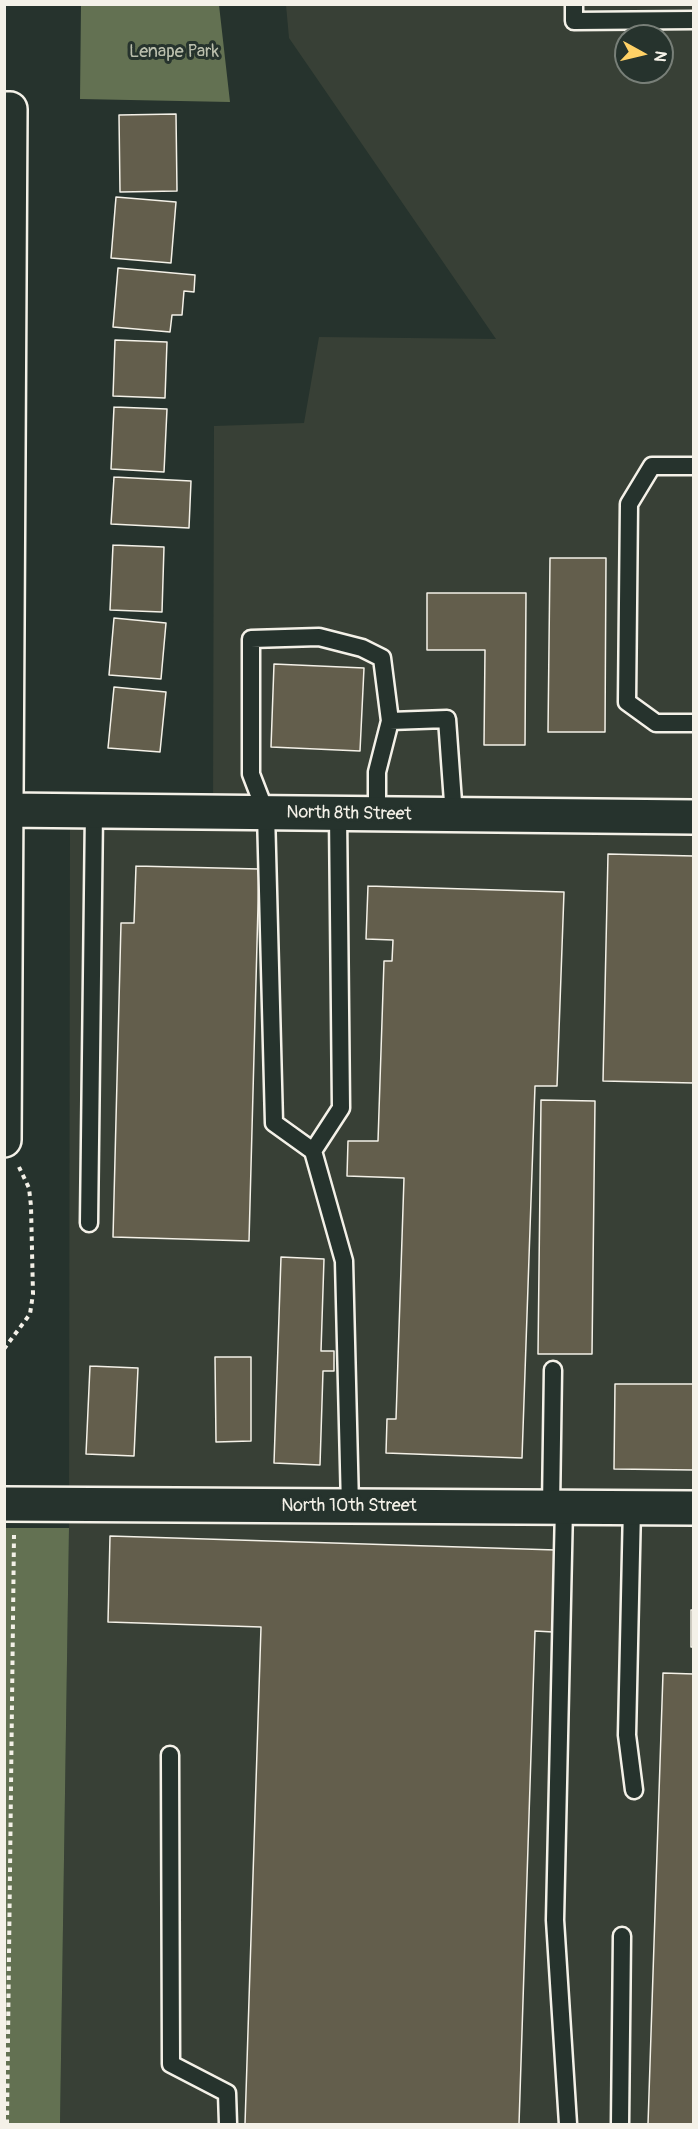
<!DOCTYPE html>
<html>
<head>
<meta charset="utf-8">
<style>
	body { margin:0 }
	#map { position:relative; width:698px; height:2129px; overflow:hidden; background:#26332d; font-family:Pangolin,sans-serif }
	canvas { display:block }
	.frame { position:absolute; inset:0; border:6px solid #f4f1e8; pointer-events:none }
	.north { position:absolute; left:614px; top:24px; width:60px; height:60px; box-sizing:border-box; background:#26332d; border:2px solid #787f78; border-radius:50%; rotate:98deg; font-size:16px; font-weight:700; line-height:24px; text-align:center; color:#f4f1e8 }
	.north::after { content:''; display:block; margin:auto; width:21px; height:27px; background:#ffd166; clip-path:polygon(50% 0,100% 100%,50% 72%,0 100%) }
</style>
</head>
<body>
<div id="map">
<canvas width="698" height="2129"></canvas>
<div class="frame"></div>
<div class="north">N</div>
</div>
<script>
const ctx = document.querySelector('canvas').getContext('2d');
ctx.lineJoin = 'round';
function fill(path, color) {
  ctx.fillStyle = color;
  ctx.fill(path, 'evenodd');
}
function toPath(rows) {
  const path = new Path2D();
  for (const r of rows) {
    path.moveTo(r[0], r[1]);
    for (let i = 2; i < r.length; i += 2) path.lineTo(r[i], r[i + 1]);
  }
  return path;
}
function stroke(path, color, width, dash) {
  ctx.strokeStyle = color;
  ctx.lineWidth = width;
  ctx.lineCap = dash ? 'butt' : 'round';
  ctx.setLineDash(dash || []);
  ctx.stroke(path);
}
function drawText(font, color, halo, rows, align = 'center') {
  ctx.font = font + ' Pangolin,sans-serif';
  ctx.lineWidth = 6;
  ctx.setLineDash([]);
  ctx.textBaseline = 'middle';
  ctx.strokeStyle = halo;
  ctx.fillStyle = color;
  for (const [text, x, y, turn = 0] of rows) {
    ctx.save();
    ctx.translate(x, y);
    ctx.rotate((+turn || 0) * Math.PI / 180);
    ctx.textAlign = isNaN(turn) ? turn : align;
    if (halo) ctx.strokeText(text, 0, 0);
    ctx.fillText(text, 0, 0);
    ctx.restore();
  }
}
const built = toPath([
	[286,5,693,5,693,2124,60,2124,69,1528,70,821,213,822,214,426,304,423,319,337,496,339,289,38],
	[626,36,662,36,662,72,626,72]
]);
const green = toPath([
	[81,5,219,5,230,102,80,99],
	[5,1528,69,1528,60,2124,5,2124]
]);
const building = toPath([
	[176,114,177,191,120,192,119,115,176,114],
	[116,197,176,202,171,263,111,258,116,197],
	[118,268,195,275,194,292,184,291,182,315,172,315,170,332,113,327,118,268],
	[115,340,167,342,165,398,113,396,115,340],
	[114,407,167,409,164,472,111,469,114,407],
	[114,477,191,481,189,528,111,524,114,477],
	[113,545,164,547,162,612,110,610,113,545],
	[550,558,606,558,605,732,548,732,550,558],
	[427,593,526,593,525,745,484,745,485,650,427,650,427,593],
	[114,618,166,623,161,679,109,675,114,618],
	[274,664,364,668,360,751,271,747,274,664],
	[114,687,166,692,160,752,108,748,114,687],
	[608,854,694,856,694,1083,603,1081,608,854],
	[136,866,259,869,249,1241,113,1237,121,923,134,923,136,866],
	[368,886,564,892,557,1086,535,1086,522,1458,386,1453,387,1419,396,1419,404,1178,347,1176,348,1141,378,1141,384,961,392,961,393,940,366,939,368,886],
	[541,1100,595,1101,592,1354,538,1354,541,1100],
	[281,1257,324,1259,321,1351,334,1351,334,1371,323,1371,320,1465,274,1463,281,1257],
	[215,1357,251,1357,251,1441,216,1442,215,1357],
	[90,1366,138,1368,134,1456,86,1454,90,1366],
	[615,1384,694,1384,694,1470,614,1469,615,1384],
	[110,1536,556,1550,553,1632,535,1631,519,2124,245,2124,261,1627,108,1622,110,1536],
	[691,1610,694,1610,694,1647,691,1647,691,1610],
	[663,1673,694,1674,694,2124,648,2124,663,1673]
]);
const path = toPath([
	[4,1349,30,1314,33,1294,31,1206,29,1188,19,1167],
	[7,2124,14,1535]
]);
const lane = toPath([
	[574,4,574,21,694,20],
	[694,466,652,466,629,504,627,702,656,723,694,723],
	[377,815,377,772,390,721],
	[313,1151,341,1108,338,814],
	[89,1223,94,811],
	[350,1506,344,1261,313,1151,274,1123,266,813,251,774,251,639,319,637,362,648,382,658,390,721,447,719,454,816],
	[551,1507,553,1370],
	[564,1507,555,1920,568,2124],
	[632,1507,627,1735,634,1790],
	[170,1755,171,2064,227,2093,228,2124],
	[620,2124,622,1936]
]);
const street = toPath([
	[4,109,10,109,4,1140],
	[4,810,694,817],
	[4,1504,694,1508]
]);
const parkNames = [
	["Lenape Park",174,52]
];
const streetNames = [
	["North 8th Street",349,814,1],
	["North 10th Street",349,1506]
];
fill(built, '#384036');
fill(green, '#637152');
fill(building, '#635e4c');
stroke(building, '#f4f1e8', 1.5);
stroke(lane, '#f4f1e8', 21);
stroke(street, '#f4f1e8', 38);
stroke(path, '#f4f1e8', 4, [4.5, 4.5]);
stroke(lane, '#26332d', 16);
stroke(street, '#26332d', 33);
drawText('18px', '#babeac', '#26332d', parkNames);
drawText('18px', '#f4f1e8', '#26332d', streetNames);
</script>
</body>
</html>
